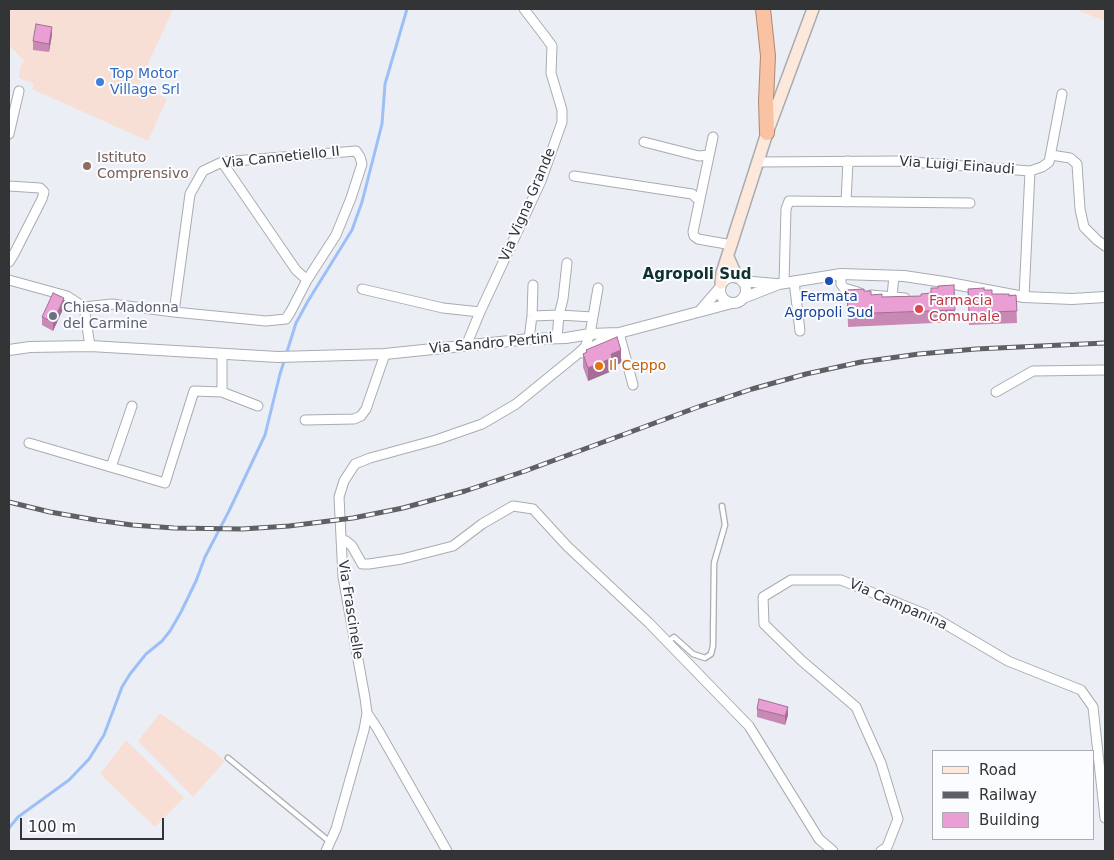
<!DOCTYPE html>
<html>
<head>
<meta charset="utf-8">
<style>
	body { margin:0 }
	#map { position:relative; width:1114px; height:860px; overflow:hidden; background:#ebeff5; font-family:"DejaVu Sans",sans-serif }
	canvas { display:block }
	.frame { position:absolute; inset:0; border:10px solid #333436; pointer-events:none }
	.legend { position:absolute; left:932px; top:750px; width:162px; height:90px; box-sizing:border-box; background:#fbfcff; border:1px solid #abacaf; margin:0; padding:6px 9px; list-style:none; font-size:15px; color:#333436 }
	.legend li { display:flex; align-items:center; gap:10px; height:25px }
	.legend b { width:25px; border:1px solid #abacaf }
	.scale { position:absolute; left:20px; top:818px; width:144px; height:22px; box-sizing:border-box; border:2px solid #333436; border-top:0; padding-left:6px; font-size:15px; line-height:18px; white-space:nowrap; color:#333436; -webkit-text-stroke:4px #fbfcff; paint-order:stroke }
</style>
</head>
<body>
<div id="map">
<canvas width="1114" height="860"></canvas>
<div class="frame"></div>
<ul class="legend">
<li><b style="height:6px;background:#fde8dc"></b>Road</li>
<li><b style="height:6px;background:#5f6063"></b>Railway</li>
<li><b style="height:14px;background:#e99fd3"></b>Building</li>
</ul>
<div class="scale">100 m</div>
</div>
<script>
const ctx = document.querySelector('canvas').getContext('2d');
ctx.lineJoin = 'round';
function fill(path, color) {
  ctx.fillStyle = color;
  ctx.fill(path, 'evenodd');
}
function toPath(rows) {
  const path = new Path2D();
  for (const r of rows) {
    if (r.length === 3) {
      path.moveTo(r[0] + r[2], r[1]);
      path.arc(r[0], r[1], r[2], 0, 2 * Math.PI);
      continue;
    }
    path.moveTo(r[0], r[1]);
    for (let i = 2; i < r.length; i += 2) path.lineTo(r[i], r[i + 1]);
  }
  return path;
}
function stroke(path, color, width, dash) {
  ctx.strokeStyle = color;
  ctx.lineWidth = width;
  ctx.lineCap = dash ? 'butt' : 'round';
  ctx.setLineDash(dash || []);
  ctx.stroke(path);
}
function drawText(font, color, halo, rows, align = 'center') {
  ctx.font = font + ' "DejaVu Sans",sans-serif';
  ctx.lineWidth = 4;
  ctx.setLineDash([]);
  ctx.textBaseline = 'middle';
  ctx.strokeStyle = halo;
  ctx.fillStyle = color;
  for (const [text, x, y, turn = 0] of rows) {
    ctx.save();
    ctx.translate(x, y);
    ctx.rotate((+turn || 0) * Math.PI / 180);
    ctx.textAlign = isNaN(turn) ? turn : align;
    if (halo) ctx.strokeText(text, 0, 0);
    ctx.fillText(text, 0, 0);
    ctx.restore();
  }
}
const commercial = toPath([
	[1074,9,1105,9,1105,21]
]);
const industrial = toPath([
	[9,9,173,9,139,84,167,99,148,141,32,89,34,84,19,78,20,68,24,61,9,45],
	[160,713,212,750,225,761,193,797,138,741],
	[126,740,184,798,155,827,100,774]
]);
const stream = toPath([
	[9,828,18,817,69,780,89,759,104,735,122,687,130,674,146,654,162,641,170,631,181,612,196,581,205,557,229,511,265,435,280,374,296,323,308,301,352,230,362,202,382,124,385,84,407,9]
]);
const service = toPath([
	[667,642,674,637,693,654,705,658,711,654,713,646,714,563,725,525,722,506],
	[228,758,330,842]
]);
const minor = toPath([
	[9,134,19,91],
	[713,137,693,232,694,236,698,239,732,245],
	[644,142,699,156,709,155],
	[1051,155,1070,158,1077,164,1080,209,1084,227,1097,240,1105,246],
	[222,162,296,270,307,280],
	[758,162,899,161,1030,171,1024,297],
	[1030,171,1042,167,1049,162,1062,94],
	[574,176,692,194,699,200],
	[9,186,40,188,44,192,42,199,14,254,9,262],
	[846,202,848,161],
	[841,274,841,284,844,288,858,292],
	[9,280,67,296,84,307,90,346],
	[794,281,800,331],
	[784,283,786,209,789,201,970,203],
	[362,289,443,308,480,312],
	[871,295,905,298],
	[892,296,894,276],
	[84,307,112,304,174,312,266,321,286,319,291,311,307,280,336,235,351,198,362,164,360,157,356,151,222,162,203,171,190,194,174,312],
	[532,316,559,315,593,317],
	[557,338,559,315,563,299,567,263],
	[529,339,532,316,533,285],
	[466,346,480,312,541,181,562,122,562,110,551,73,552,46,544,35,524,9],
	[582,353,606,339,619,333,633,385],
	[222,355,222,392,258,406],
	[996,392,1033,371,1105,370],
	[305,420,354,419,361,416,366,409,385,354],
	[29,443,165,483,194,391,222,392],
	[111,467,132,406],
	[341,540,346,541,352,546,362,564,369,564,402,559,453,546,482,524,513,506,533,509,567,546,649,623,749,726,819,839,833,851],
	[367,713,377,728,447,851],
	[326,851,336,829,364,730,367,713,365,698,343,577,339,497,344,481,355,464,370,458,436,440,482,424,516,404,575,356,585,347,590,334,598,288],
	[881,851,887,847,898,819,881,763,856,707,802,661,764,624,763,597,791,580,841,580,935,618,1008,661,1081,690,1093,707,1105,818]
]);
const tertiary = toPath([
	[733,290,13],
	[742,281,776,284],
	[743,298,779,284,841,274,904,276,944,282,1024,297,1072,299,1105,297],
	[700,311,719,289],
	[9,350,30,347,90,346,278,357,385,354,529,339,566,338,590,334,619,333,732,303]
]);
const secondary = toPath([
	[728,257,737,277],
	[721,283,722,273,767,133,813,9]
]);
const trunk = toPath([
	[763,9,768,56,766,101,767,133]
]);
const rail = toPath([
	[9,502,50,512,96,520,132,525,174,528,242,529,289,526,353,518,403,508,465,491,525,471,698,407,752,389,806,374,861,362,919,354,976,349,1105,343]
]);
const wall = toPath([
	[52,35,49,52,33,50,33,41],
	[968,289,984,290,992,294,1016,295,1017,323,969,325],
	[847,290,864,291,871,295,882,297,921,296,955,310,955,322,848,327],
	[64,307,53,331,42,325,42,317],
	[586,350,621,363,612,366,612,371,588,381,583,367,583,354,586,353],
	[757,709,788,715,785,725,757,717]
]);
const shadedWall = toPath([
	[52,27,52,35,49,52,49,44],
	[64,298,64,307,53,331,53,322],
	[621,350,621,363,612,366,612,371,588,381,588,368,611,354],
	[788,707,788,715,785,725,785,716]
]);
const building = toPath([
	[36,24,52,27,49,44,33,41,36,24],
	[954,285,955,310,848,314,847,290,864,289,864,291,871,291,871,295,882,294,882,297,921,296,921,294,931,293,931,288,938,288,938,286,954,285],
	[984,288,984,290,992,290,992,294,1009,294,1009,296,1016,295,1017,311,969,313,968,289,984,288],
	[53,293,64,298,53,322,42,317,53,293],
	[617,337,621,350,611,354,612,358,588,368,583,354,587,352,586,350,617,337],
	[759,699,788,707,785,716,757,709,759,699]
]);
const markers = [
	[100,82,5,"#3f7fe0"],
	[87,166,5,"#8d6e63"],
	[829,281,5,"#1a4fb4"],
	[919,309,5,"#e0444e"],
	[53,316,5,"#6b7280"],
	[599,366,5,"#e8710a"]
];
const shopNames = [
	["Top Motor",110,74],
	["Village Srl",110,90]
];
const educationNames = [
	["Istituto",97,158],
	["Comprensivo",97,174]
];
const streetNames = [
	["Via Cannetiello II",281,158,-6],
	["Via Luigi Einaudi",957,166,4],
	["Via Vigna Grande",528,205,-67],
	["Via Sandro Pertini",491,344,-5],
	["Via Campanina",898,605,24],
	["Via Frascinelle",350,610,81]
];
const transitNames = [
	["Fermata",829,297],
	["Agropoli Sud",829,313]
];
const healthNames = [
	["Farmacia",929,301],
	["Comunale",929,317]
];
const worshipNames = [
	["Chiesa Madonna",63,308],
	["del Carmine",63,324]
];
const foodNames = [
	["Il Ceppo",609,366]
];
const neighbourhoodNames = [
	["Agropoli Sud",697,275]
];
fill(commercial, '#f8dfd7');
fill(industrial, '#f7dfd5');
stroke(stream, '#9dbff7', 3);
stroke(service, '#a8acb1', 7);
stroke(minor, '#a8acb1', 11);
stroke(tertiary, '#a8acb1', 12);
stroke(secondary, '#a8acb1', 14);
stroke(trunk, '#b2876e', 16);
stroke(service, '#fff', 4.5);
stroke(minor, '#fff', 9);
stroke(tertiary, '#fff', 10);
stroke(secondary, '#fde8dc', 11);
stroke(trunk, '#f8c2a3', 14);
stroke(rail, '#5f6063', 5);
stroke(rail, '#fbfcff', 3, [9]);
fill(wall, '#c889b5');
fill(shadedWall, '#a36f94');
fill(building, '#e99fd3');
stroke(building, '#a36f94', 1);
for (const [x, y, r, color] of markers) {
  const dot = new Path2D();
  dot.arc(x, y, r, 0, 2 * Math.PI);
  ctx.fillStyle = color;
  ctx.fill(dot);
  stroke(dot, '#fbfcff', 2);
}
drawText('14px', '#366cbe', '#fbfcff', shopNames, 'left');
drawText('14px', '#785e54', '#fbfcff', educationNames, 'left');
drawText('14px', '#333436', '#fbfcff', streetNames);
drawText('14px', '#164399', '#fbfcff', transitNames);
drawText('14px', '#be3a42', '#fbfcff', healthNames, 'left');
drawText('14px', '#5b616d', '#fbfcff', worshipNames, 'left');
drawText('14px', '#c56008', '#fbfcff', foodNames, 'left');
drawText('bold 15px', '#10322e', '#fbfcff', neighbourhoodNames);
</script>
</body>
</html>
